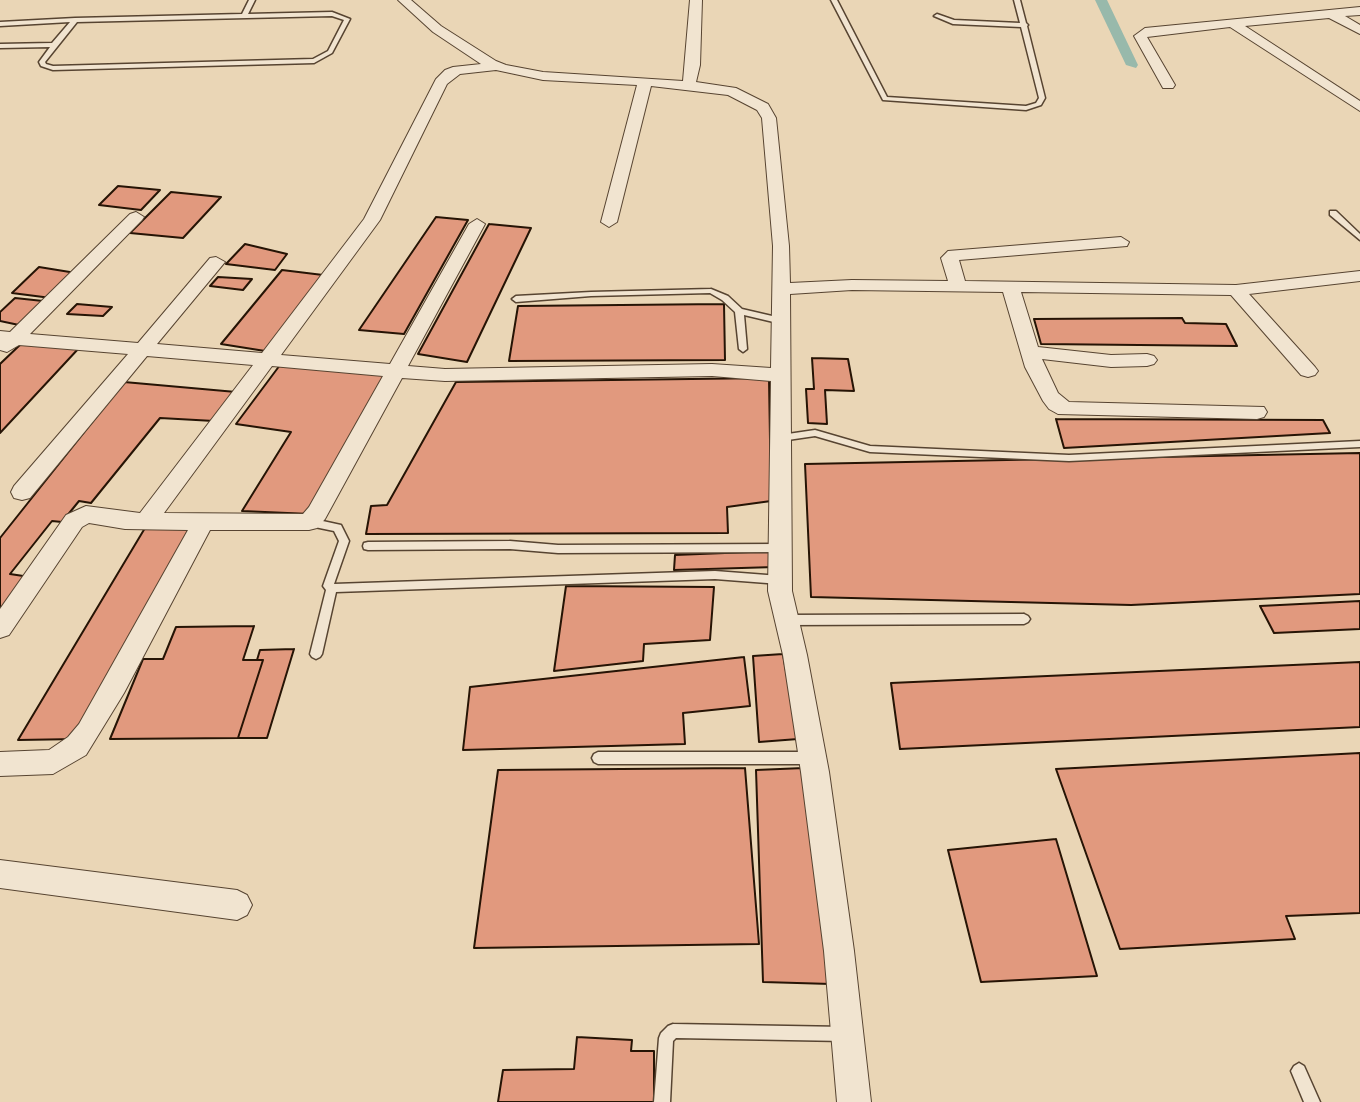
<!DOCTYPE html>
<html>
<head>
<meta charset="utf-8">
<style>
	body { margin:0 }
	canvas { display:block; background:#ead6b6 }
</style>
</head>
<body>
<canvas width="1360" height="1102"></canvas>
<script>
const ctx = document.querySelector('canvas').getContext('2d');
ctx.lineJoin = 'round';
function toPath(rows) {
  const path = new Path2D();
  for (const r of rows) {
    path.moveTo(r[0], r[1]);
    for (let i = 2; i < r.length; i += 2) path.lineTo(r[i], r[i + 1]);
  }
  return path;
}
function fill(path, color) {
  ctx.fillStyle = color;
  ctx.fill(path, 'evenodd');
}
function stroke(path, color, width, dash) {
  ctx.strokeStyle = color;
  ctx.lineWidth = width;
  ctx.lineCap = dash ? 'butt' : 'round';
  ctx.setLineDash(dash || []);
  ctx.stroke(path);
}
const canal = toPath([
	[1095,0,1107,0,1138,65,1136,68,1126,65,1095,0]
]);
const building = toPath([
	[118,186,160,190,141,210,99,205,118,186],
	[171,192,221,197,183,238,130,233,171,192],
	[436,217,468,220,404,334,359,330,436,217],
	[489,224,531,228,467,362,418,354,489,224],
	[245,244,287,254,275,270,226,264,245,244],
	[39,267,76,273,51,298,12,293,39,267],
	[282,270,323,275,265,351,221,344,282,270],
	[218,277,252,279,243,290,210,286,218,277],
	[15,298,43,301,19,325,0,321,0,312,15,298],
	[77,304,112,307,103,316,67,314,77,304],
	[724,304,725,360,509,361,518,306,724,304],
	[1182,318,1185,323,1226,324,1237,346,1041,344,1034,319,1182,318],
	[22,343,79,348,0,433,0,364,22,343],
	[812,358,848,359,854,391,825,390,827,424,808,423,806,389,814,389,812,358],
	[280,365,386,375,310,514,242,511,291,432,236,424,280,365],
	[769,378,771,501,727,507,728,533,366,534,371,506,387,505,456,382,769,378],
	[124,382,236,392,214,421,160,418,91,503,79,501,62,522,52,521,10,574,30,577,0,619,0,538,124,382],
	[1056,419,1323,420,1330,433,1064,448,1056,419],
	[1360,453,1360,594,1131,605,811,597,805,464,1360,453],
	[145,528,191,528,78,739,18,740,145,528],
	[775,551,775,567,674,570,675,555,775,551],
	[566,586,714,587,710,640,644,644,643,661,554,671,566,586],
	[1360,601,1360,629,1274,633,1260,606,1360,601],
	[254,626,243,660,263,660,238,738,110,739,143,659,163,659,176,627,254,626],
	[294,649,267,738,238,738,263,660,257,660,260,650,294,649],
	[783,654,798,739,759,742,753,656,783,654],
	[744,657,750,706,683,713,685,744,463,750,470,687,744,657],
	[1360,662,1360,727,900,749,891,683,1360,662],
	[1360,753,1360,913,1286,916,1295,939,1120,949,1056,769,1360,753],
	[745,768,759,944,474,948,498,770,745,768],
	[804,768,831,984,763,982,756,770,804,768],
	[1056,839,1097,976,981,982,948,850,1056,839],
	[577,1037,632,1040,631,1051,654,1051,654,1102,498,1102,503,1070,574,1069,577,1037]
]);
const service = toPath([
	[249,0,255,0,248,14,332,12,350,19,332,53,314,63,53,70,41,66,39,62,50,47,0,48,0,44,52,43,70,22,0,26,0,22,75,18,242,14,249,0],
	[332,16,344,20,328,51,313,59,53,66,46,64,45,62,77,22,332,16],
	[831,0,837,0,887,97,1026,106,1036,103,1039,98,1021,27,953,24,934,16,937,14,954,20,1020,23,1014,0,1020,0,1026,23,1028,25,1027,26,1045,98,1041,105,1026,110,883,100,831,0],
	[1330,211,1336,211,1360,234,1360,240,1330,215,1330,211],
	[711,289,728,296,742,309,785,319,786,321,782,324,744,315,747,349,743,352,739,349,735,312,722,300,710,293,591,296,516,302,512,299,516,296,591,292,711,289],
	[815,430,870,446,1069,455,1360,441,1360,447,1069,461,870,452,815,436,781,441,776,438,781,435,815,430],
	[309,518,341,525,349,541,334,584,715,571,780,576,784,577,785,580,784,583,780,584,715,579,336,592,322,654,320,657,316,659,312,657,310,654,326,590,323,586,339,541,334,531,305,525,304,522,309,518],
	[510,541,558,545,779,544,783,545,784,548,783,551,779,552,558,553,510,549,368,550,364,549,363,546,364,543,368,542,510,541],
	[1024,614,1028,616,1030,619,1028,622,1024,624,787,625,783,623,781,620,783,617,787,615,1024,614],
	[598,752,812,752,816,754,818,758,816,762,812,764,598,764,594,762,592,758,594,754,598,752],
	[673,1024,845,1027,850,1029,852,1034,850,1039,845,1041,676,1038,673,1041,670,1102,654,1102,659,1038,661,1033,668,1026,673,1024],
	[1299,1063,1304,1066,1320,1102,1304,1102,1291,1071,1294,1066,1299,1063]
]);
const minor = toPath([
	[398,0,411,0,441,26,496,61,506,65,543,72,683,81,690,0,702,0,700,65,696,82,736,88,768,104,776,118,789,246,790,283,852,280,948,281,941,258,948,251,1121,237,1129,242,1127,246,959,260,965,281,1236,285,1360,271,1360,281,1249,294,1315,367,1318,371,1315,375,1308,377,1301,375,1231,295,1021,292,1038,347,1111,355,1147,354,1154,356,1157,360,1154,364,1147,366,1111,367,1042,359,1058,393,1069,402,1264,407,1267,412,1264,417,1257,419,1058,414,1049,409,1043,401,1025,367,1003,292,852,290,790,294,792,591,807,655,829,772,854,951,871,1102,837,1102,824,951,801,772,783,655,768,591,771,381,712,376,445,381,402,378,325,519,317,528,309,530,210,530,124,693,86,755,53,774,0,776,0,752,49,750,68,737,79,724,188,530,125,529,89,523,82,527,9,635,0,638,0,609,66,515,86,506,140,513,253,365,147,356,30,498,22,500,14,498,11,492,14,486,128,354,19,345,7,352,0,350,0,331,10,332,130,214,136,212,144,217,142,220,30,334,138,343,210,258,216,257,225,262,157,344,262,353,364,219,436,79,445,70,453,67,481,64,433,32,398,0],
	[496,70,543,80,637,85,601,222,609,227,617,222,651,86,728,95,757,110,762,118,773,246,771,368,712,364,445,369,408,366,485,224,477,219,469,224,390,364,281,355,380,220,447,84,460,74,496,70],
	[272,366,383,376,309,507,303,514,164,513,272,366],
	[1360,7,1360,15,1345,16,1360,25,1360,34,1329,18,1245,26,1360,101,1360,111,1230,27,1147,37,1175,85,1173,88,1163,88,1134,36,1145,28,1360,7],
	[0,860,237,890,247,895,252,905,247,915,237,920,0,888,0,860]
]);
fill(canal, '#98b9ab');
fill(building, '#e1997e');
stroke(building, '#261405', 2);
stroke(service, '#574431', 3);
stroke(minor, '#574431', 2);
fill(service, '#f1e4d0');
fill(minor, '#f1e4d0');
</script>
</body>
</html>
